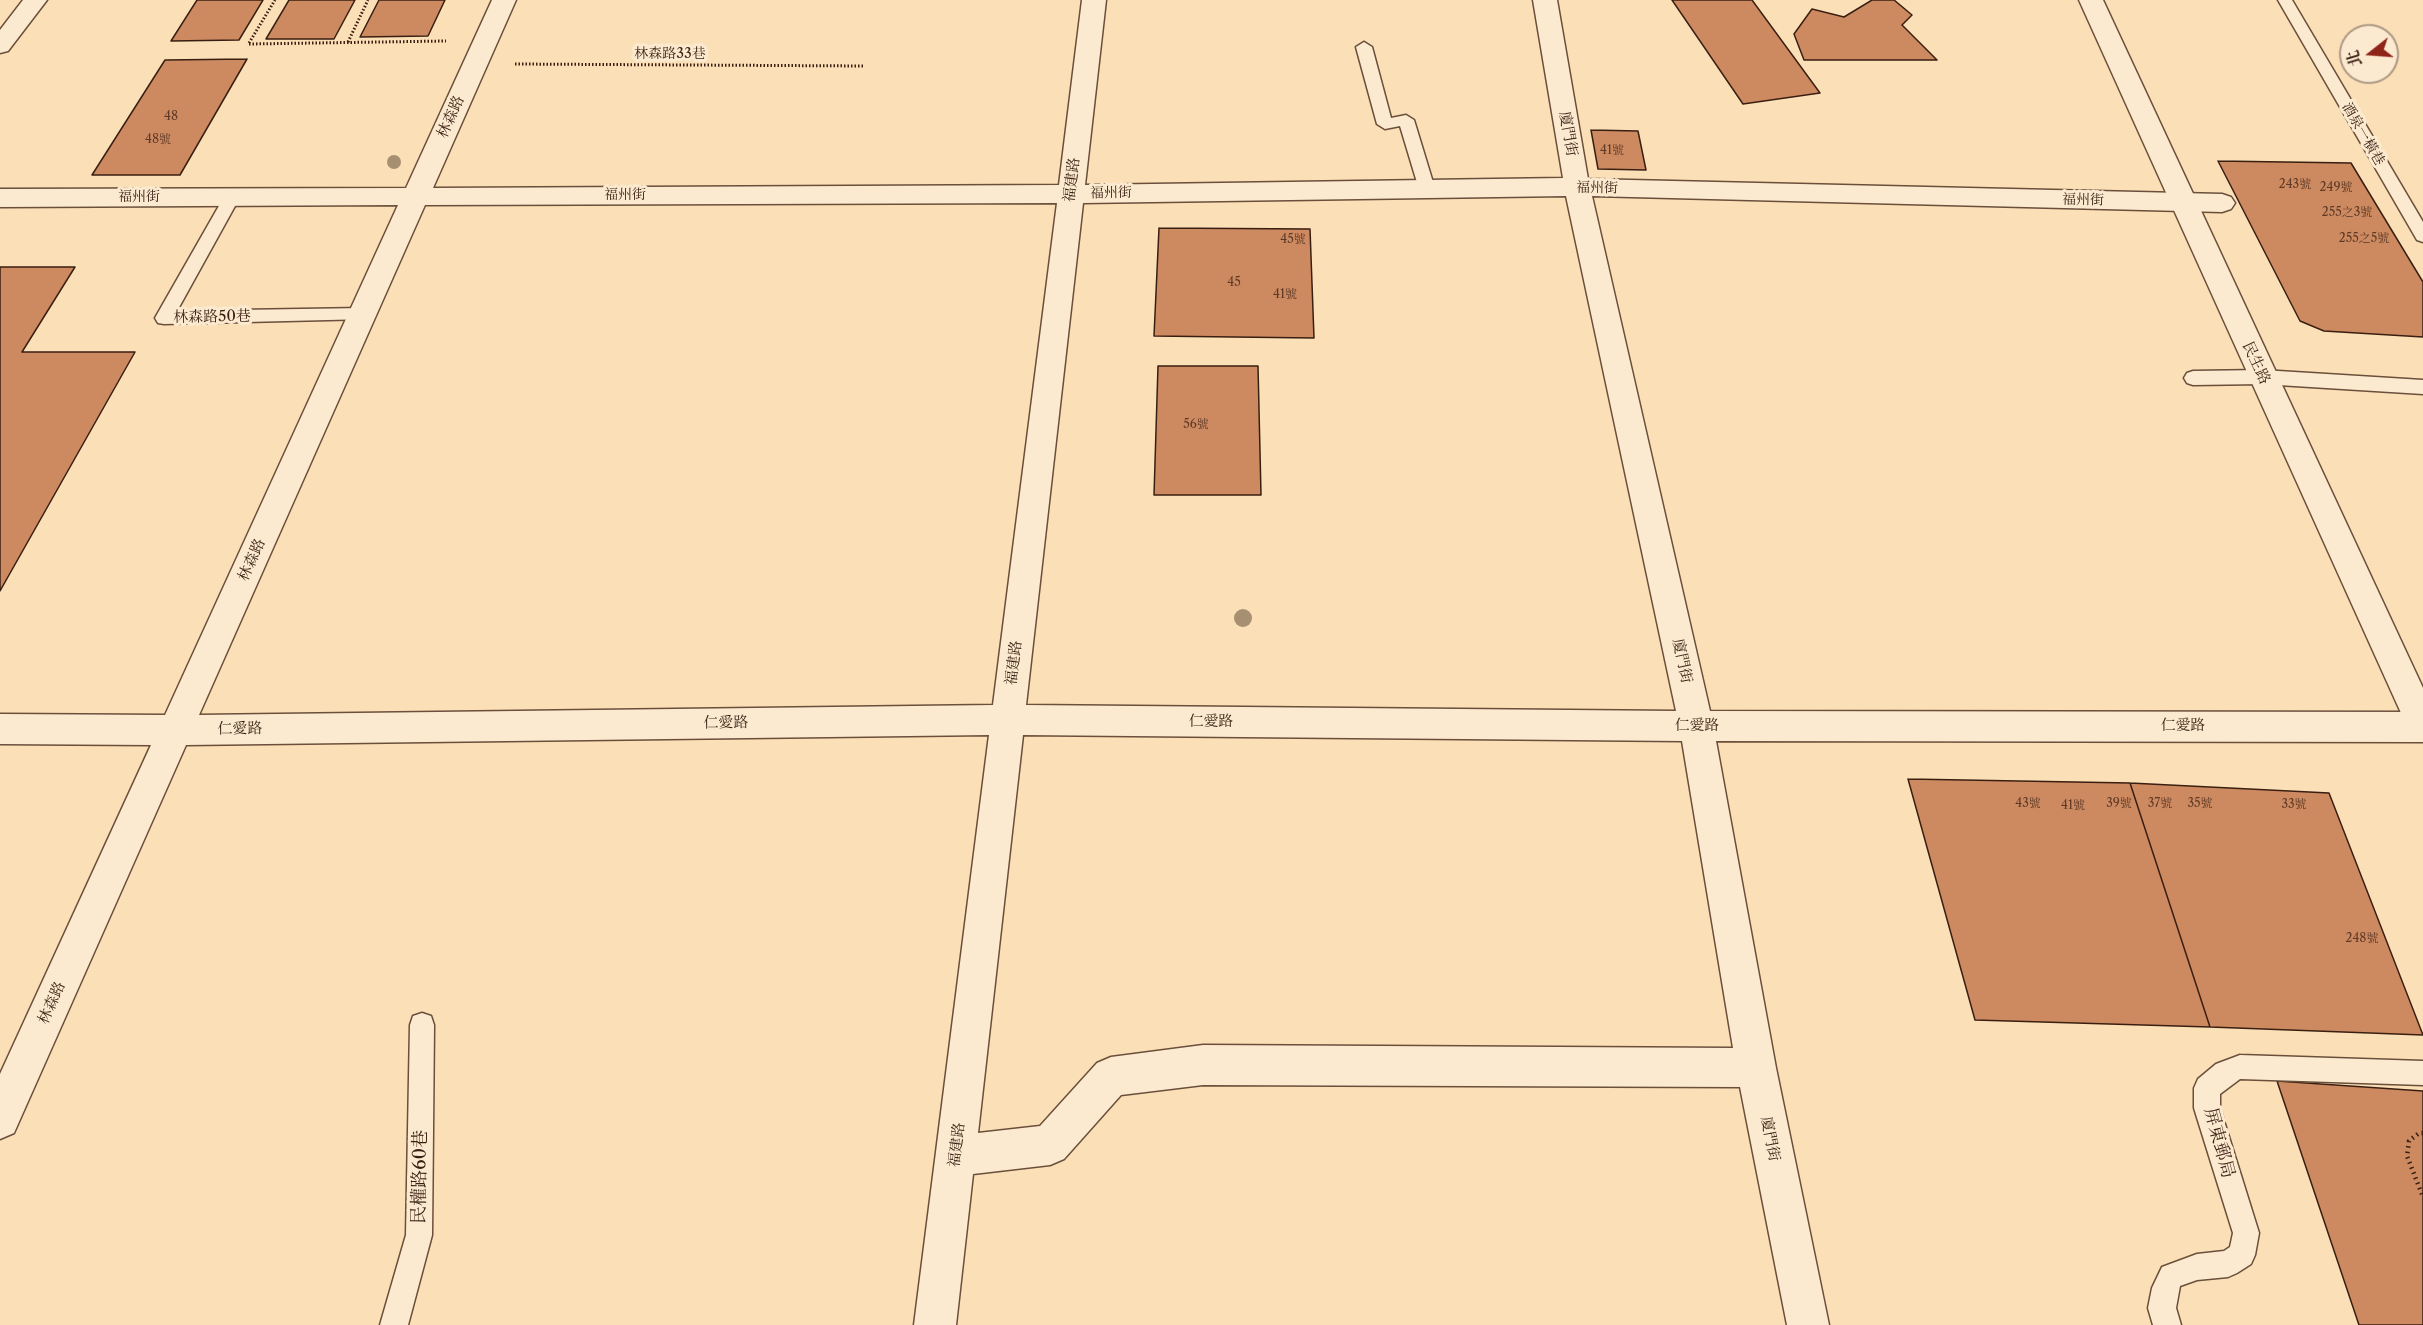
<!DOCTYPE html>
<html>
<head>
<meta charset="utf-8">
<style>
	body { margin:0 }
	#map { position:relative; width:2423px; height:1325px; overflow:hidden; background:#fbdfb6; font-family:"Libre Caslon Text","Noto Serif TC",serif }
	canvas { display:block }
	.north { position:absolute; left:2339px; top:24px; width:60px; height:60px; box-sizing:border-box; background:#fcead0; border:2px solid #ae9984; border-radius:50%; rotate:253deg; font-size:16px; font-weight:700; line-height:24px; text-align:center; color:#391f12 }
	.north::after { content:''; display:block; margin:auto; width:21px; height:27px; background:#8f2418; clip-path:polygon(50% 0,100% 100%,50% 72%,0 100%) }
</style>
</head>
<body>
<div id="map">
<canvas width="2423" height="1325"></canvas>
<div class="north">北</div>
</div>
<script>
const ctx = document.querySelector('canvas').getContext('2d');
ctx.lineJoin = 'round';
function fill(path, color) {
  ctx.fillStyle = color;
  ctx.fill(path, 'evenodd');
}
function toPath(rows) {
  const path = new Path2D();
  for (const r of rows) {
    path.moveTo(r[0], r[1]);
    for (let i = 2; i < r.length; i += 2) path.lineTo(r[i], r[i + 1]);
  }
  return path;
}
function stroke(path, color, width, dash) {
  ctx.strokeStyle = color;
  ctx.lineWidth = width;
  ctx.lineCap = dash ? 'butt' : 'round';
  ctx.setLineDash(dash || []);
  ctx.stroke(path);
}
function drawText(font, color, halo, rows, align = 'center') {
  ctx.font = font + ' "Libre Caslon Text","Noto Serif TC",serif';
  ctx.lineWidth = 6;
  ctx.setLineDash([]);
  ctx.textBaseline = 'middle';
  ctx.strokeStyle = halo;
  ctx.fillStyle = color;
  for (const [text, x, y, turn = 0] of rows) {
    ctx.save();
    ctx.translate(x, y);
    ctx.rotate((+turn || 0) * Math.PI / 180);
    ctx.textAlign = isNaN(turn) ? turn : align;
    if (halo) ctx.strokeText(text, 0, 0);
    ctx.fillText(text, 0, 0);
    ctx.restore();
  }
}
const building = toPath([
	[197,0,263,0,239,40,171,41,197,0],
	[289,0,355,0,334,39,266,39,289,0],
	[379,0,445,0,428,36,360,37,379,0],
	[1672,0,1752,0,1820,93,1743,104,1672,0],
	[1872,0,1894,0,1912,15,1902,25,1937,60,1804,60,1794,34,1812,9,1844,17,1872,0],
	[247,59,180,175,92,175,165,60,247,59],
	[1591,130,1638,131,1646,170,1598,169,1591,130],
	[2218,161,2351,163,2423,282,2423,337,2324,331,2300,321,2218,161],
	[1159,228,1310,229,1314,338,1154,336,1159,228],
	[0,267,75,267,22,352,135,352,0,591,0,267],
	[1158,366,1258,366,1261,495,1154,495,1158,366],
	[1908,779,2130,783,2210,1027,1975,1020,1908,779],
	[2130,783,2329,793,2423,1035,2210,1027,2130,783],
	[2277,1081,2423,1091,2423,1325,2359,1325,2277,1081]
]);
const pathFar1 = toPath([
	[348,42,368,0],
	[249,43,275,0],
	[249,44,446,41],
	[515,64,865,66]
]);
const path = toPath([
	[2423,1133,2419,1133,2409,1141,2407,1156,2423,1197]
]);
const service = toPath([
	[2278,0,2292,0,2423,222,2423,242,2417,240,2278,0],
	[1364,42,1372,47,1391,118,1406,115,1414,120,1435,189,1433,193,1427,195,1421,193,1419,189,1400,126,1385,129,1377,124,1356,47,1364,42],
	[232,191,238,193,240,197,177,311,363,308,369,309,372,314,369,319,164,324,158,323,155,318,224,197,226,193,232,191],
	[2262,370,2423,380,2423,394,2262,384,2193,385,2187,383,2184,378,2187,373,2193,371,2262,370],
	[422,1013,431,1016,434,1025,432,1235,408,1325,380,1325,406,1235,410,1025,413,1016,422,1013],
	[2240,1055,2423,1061,2423,1085,2240,1079,2220,1094,2220,1108,2259,1233,2255,1255,2251,1264,2237,1273,2228,1277,2197,1280,2180,1286,2176,1308,2181,1325,2153,1325,2148,1308,2152,1288,2162,1267,2197,1254,2224,1251,2230,1247,2233,1233,2194,1108,2194,1088,2198,1079,2216,1064,2240,1055]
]);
const minor = toPath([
	[23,0,47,0,8,51,0,53,0,30,23,0],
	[492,0,516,0,433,188,1059,185,1082,0,1106,0,1085,185,1563,178,1533,0,1557,0,1588,179,2222,194,2231,197,2235,203,2231,209,2222,212,1592,196,1710,711,2423,712,2423,742,1716,741,1776,1068,1829,1325,1787,1325,1740,1087,1203,1085,1121,1095,1064,1159,1050,1165,973,1174,956,1325,914,1325,989,735,186,745,14,1133,0,1139,0,1074,151,745,0,744,0,714,165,715,398,205,0,207,0,189,406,188,492,0],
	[1566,196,1676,711,1026,705,1083,203,1566,196],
	[1057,203,993,705,199,715,425,205,1057,203],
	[1023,735,1682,741,1733,1048,1203,1045,1111,1057,1097,1063,1040,1126,978,1133,1023,735]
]);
const tertiary = toPath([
	[2079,0,2103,0,2423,688,2423,739,2411,735,2406,724,2079,0]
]);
const trees = [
	[394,162,7],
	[1243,618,9]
];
const numberNames = [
	["48",171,117],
	["48號",158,140],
	["41號",1612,151],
	["243號",2295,185],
	["249號",2336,188],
	["255之3號",2347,213],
	["255之5號",2364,239],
	["45號",1293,240],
	["45",1234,283],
	["41號",1285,295],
	["56號",1196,425],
	["43號",2028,804],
	["39號",2119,804],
	["37號",2160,804],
	["35號",2200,804],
	["33號",2294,805],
	["41號",2073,806],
	["248號",2362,939]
];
const farStreetnames = [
	["林森路33巷",670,54],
	["酒泉一橫巷",2363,134,60],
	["福州街",1597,188,1],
	["福州街",1111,193,-1],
	["福州街",625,195],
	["福州街",139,197],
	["福州街",2083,200,1]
];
const streetNames = [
	["林森路",451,117,-66],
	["廈門街",1568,134,80],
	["福建路",1072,180,-83],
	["林森路50巷",212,317,-1],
	["民生路",2256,363,65],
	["林森路",252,560,-66],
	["廈門街",1682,661,78],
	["福建路",1014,663,-83],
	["仁愛路",1211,722],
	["仁愛路",726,723,-1],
	["仁愛路",1697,726],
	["仁愛路",2183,726],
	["仁愛路",240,729,-1],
	["林森路",52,1003,-66],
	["廈門街",1770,1139,79],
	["福建路",957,1145,-83]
];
const nearStreetnames = [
	["屏東郵局",2219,1143,75],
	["民權路60巷",420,1177,-89]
];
fill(building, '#cd8a61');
stroke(building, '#391f12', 1.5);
stroke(service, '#6a4f3b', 3);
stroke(minor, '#6a4f3b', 3);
stroke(tertiary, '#6a4f3b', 3);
stroke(pathFar1, '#391f12', 3, [1.5, 2]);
stroke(path, '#391f12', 4.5, [1.5, 4]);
fill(service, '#fcead0');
fill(minor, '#fcead0');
fill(tertiary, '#fcead0');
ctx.fillStyle = '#a69071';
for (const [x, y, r] of trees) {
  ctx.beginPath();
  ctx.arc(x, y, r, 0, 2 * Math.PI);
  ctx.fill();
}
drawText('12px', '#5e3a26', null, numberNames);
drawText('14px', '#391f12', '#fcead0', farStreetnames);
drawText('15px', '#391f12', '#fcead0', streetNames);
drawText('18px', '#391f12', '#fcead0', nearStreetnames);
</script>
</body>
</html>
